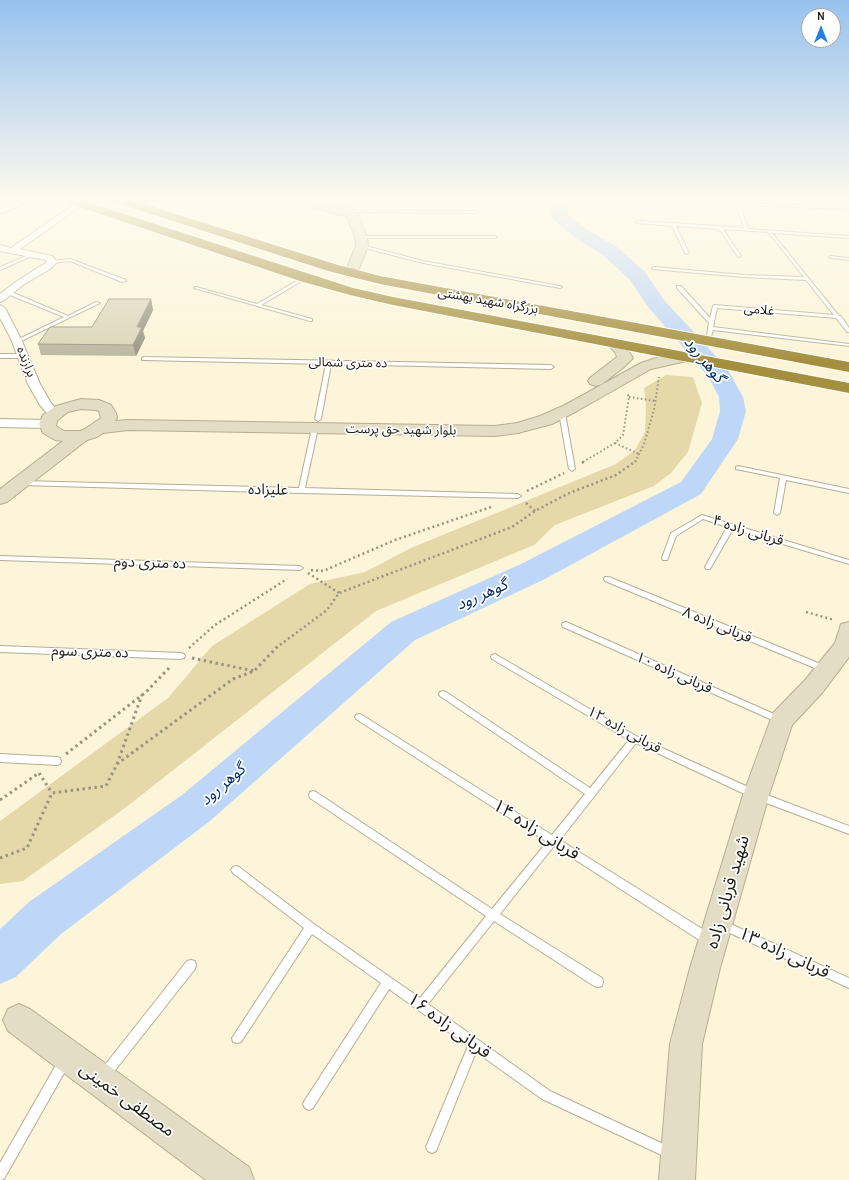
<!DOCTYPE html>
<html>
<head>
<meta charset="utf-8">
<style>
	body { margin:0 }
	#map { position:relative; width:849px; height:1180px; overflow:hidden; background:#fcf5d9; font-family:Karla,sans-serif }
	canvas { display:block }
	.north { position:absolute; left:801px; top:8px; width:40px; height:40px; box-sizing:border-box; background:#fff; border:1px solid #a6a5a1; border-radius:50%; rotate:0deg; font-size:11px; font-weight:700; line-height:16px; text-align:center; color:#201d14 }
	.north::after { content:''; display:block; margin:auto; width:14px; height:18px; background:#257ee8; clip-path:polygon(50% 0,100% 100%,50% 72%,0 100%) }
</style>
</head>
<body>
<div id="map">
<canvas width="849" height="1180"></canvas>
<div class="north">N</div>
</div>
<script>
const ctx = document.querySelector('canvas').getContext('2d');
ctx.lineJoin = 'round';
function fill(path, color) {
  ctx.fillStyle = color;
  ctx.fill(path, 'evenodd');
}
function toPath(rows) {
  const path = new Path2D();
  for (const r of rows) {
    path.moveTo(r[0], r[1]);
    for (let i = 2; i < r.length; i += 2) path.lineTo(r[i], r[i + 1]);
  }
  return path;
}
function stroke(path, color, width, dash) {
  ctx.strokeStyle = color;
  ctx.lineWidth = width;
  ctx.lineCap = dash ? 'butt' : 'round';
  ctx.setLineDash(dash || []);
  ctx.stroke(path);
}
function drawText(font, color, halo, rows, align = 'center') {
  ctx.font = font + ' Karla,"Noto Sans Arabic",sans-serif';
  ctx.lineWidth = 3.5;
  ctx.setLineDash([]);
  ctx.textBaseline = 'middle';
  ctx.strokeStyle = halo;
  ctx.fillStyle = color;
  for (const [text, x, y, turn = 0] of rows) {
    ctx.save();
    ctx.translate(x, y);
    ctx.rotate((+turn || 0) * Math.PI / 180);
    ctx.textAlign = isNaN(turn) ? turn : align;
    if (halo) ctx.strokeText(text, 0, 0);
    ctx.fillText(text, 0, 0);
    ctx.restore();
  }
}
const green = toPath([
	[666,375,693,377,702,403,688,452,671,473,654,486,555,525,534,545,376,611,125,808,23,881,0,884,0,821,168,698,212,646,310,584,365,572,411,548,616,464,635,450,645,432,646,406,644,388]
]);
const river = toPath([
	[549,198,566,198,568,214,586,229,617,247,645,272,664,300,727,368,743,397,746,411,738,439,701,494,543,580,415,640,210,821,61,934,16,977,0,984,0,929,29,902,182,795,391,622,521,564,681,482,712,439,720,411,719,397,708,376,649,308,630,280,603,255,574,237,554,220,551,216,549,198]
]);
const pathFar2 = toPath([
	[629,397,656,401],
	[615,443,639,454],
	[583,462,615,443,623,435,629,397,627,393],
	[635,462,644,444,654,410,659,377]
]);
const pathFar1 = toPath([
	[582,463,585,461],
	[527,491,564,473],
	[526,503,535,511],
	[311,570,323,571,395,540,491,507],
	[308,573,339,593],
	[806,612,834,620],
	[189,648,215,625,287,579],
	[276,648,327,610,339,593,512,527,535,511,567,494,616,475,636,461]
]);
const path = toPath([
	[192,658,254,671],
	[66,754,146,692,170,667],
	[117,764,142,695],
	[39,773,52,793],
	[0,800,39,773],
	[0,858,27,848,52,793,106,786,117,764,233,679,254,671,277,647]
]);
const lane = toPath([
	[624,199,849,207,849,209,740,205,748,229,849,236,849,238,772,233,839,316,841,316,849,328,849,332,847,332,836,318,717,308,713,327,849,344,849,346,713,330,711,337,707,337,708,328,709,323,677,288,677,286,681,286,710,318,713,306,715,305,834,315,806,280,744,277,652,269,652,268,654,267,744,275,804,277,768,232,723,229,741,256,739,257,738,257,719,229,676,226,689,253,687,254,685,253,672,226,638,223,636,222,638,221,673,223,744,228,736,205,625,201,623,200,624,199],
	[350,210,476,211,478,212,476,213,349,212,348,211,350,210],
	[361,236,495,236,497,237,495,238,360,238,359,237,361,236],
	[362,245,423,261,560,286,562,287,560,288,423,263,361,247,360,246,362,245],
	[31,254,34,255,0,270,0,267,31,254],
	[830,256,849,258,849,260,831,258,829,257,830,256],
	[70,259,126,280,126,281,122,282,70,261,52,263,50,262,52,261,70,259],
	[303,277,307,278,261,305,312,319,312,321,310,321,194,288,196,287,257,304,303,277],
	[5,291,9,291,68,316,96,302,100,303,17,343,15,343,15,341,64,317,5,293,5,291],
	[0,354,23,354,26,356,23,358,0,358,0,354],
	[144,357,551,365,554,367,551,369,331,364,321,419,318,421,315,419,326,364,142,360,142,358,144,357],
	[562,411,565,413,575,469,572,471,569,469,559,413,562,411],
	[315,426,318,428,305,488,518,494,521,496,518,498,301,493,22,485,19,483,22,481,299,488,312,428,315,426],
	[738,466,849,489,849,493,786,480,780,513,777,515,774,513,780,478,736,469,736,467,738,466],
	[702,515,849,560,849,564,733,529,710,569,706,569,705,567,727,527,703,519,676,536,668,558,667,560,663,560,662,558,671,533,702,515],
	[0,556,300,566,303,568,300,570,0,560,0,556],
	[605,577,609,577,828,667,829,669,828,671,822,671,605,581,604,579,605,577],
	[566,622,783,718,784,720,783,722,780,723,777,722,563,627,562,625,563,623,566,622],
	[0,646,181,653,184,654,185,656,184,658,181,659,0,652,0,646],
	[495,654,638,737,759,792,849,826,849,834,753,798,636,743,560,840,712,935,713,939,712,943,708,944,704,943,554,846,500,914,602,978,603,982,602,986,598,987,594,986,494,921,428,1004,550,1091,674,1149,676,1153,674,1157,670,1159,542,1099,476,1052,436,1151,432,1153,428,1151,426,1147,468,1046,389,989,313,1108,309,1110,305,1108,303,1104,305,1100,381,983,312,934,241,1042,237,1043,233,1042,232,1038,304,928,233,873,231,870,233,867,236,866,239,867,314,924,420,998,486,916,310,798,309,795,310,792,313,791,316,792,492,909,547,842,356,719,355,717,356,715,359,714,362,715,552,835,585,794,440,696,439,694,440,692,443,691,446,692,590,788,629,740,492,659,491,657,492,655,495,654],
	[0,754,57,757,60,758,61,761,60,764,57,765,0,762,0,754],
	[722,920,849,978,849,988,719,928,717,925,719,922,722,920],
	[191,960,195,961,196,965,195,969,109,1078,105,1080,101,1078,99,1074,101,1070,187,961,191,960],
	[64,1057,68,1058,69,1062,68,1066,4,1179,0,1180,0,1163,60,1058,64,1057]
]);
const street = toPath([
	[26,198,37,198,0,214,0,209,26,198],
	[77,202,83,202,84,204,20,249,52,256,57,262,50,269,23,285,3,301,0,302,0,294,17,281,47,262,46,260,0,251,0,245,11,248,77,202],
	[0,305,5,308,21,339,40,384,51,403,60,414,58,417,50,417,40,405,28,384,11,339,0,318,0,305],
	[0,419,47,420,51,421,53,424,51,427,47,428,0,427,0,419]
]);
const secondary = toPath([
	[288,198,306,198,342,209,325,198,339,198,351,205,359,216,367,237,368,246,356,276,351,277,346,276,345,273,356,246,355,237,347,216,340,215,289,200,288,198],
	[613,339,618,340,626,347,633,358,623,368,602,384,596,386,590,384,588,381,590,378,617,357,615,352,606,343,608,340,613,339],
	[686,352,691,354,694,357,691,360,651,369,577,411,552,424,518,433,495,436,128,430,103,433,97,437,87,440,7,502,0,504,0,489,63,441,55,440,43,433,39,424,43,415,56,406,81,399,99,400,111,405,116,413,117,418,115,421,128,420,495,426,517,423,540,416,565,405,641,363,662,356,686,352],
	[81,409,96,410,99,411,101,418,85,429,80,431,64,431,56,426,57,421,60,418,68,412,81,409],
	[849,622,849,657,822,693,792,725,769,795,720,968,702,1044,695,1180,659,1180,670,1044,690,968,743,795,773,713,806,679,835,643,841,624,849,622],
	[19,1004,30,1009,249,1167,254,1180,206,1180,8,1031,3,1020,8,1009,19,1004]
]);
const highway = toPath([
	[57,198,75,198,353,288,393,297,849,383,849,393,393,305,350,295,300,281,59,200,57,198],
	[106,198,125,198,338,265,380,276,849,362,849,372,380,284,328,271,108,200,106,198]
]);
const wall = toPath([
	[151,299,153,310,143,331,145,338,136,356,41,355,38,344,92,327]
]);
const shadedWall = toPath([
	[151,299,153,310,143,331,145,338,136,356,133,345,137,327]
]);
const building = toPath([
	[109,299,151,299,137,327,142,327,133,345,38,344,50,327,92,327,109,299]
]);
const farStreetnames = [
	["بزرگراه شهید بهشتی",488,301,10],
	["غلامی",759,310,5],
	["برازنده",26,362,68],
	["ده متری شمالی",348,363,1],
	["بلوار شهید حق پرست",401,430,1]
];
const streetNames = [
	["علیزاده",268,490,1],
	["قربانی زاده ۴",748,531,17],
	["ده متری دوم",150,563,2],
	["قربانی زاده ۸",717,625,22],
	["ده متری سوم",90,652,2],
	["قربانی زاده ۱۰",674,673,24],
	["قربانی زاده ۱۲",624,730,29]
];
const waterNames = [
	["گوهر رود",704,360,51],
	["گوهر رود",482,595,-24],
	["گوهر رود",223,785,-41]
];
const nearStreetnames = [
	["قربانی زاده ۱۴",536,830,32],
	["شهید قربانی زاده",728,892,-74],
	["قربانی زاده ۱۳",784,953,25],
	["قربانی زاده ۱۶",449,1026,36],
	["مصطفی خمینی",127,1100,36]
];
fill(green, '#e5d9aa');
fill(river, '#bed7f8');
stroke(lane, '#b5ae94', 2);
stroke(street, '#b5ae94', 2);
stroke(secondary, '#b5ae94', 2);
stroke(highway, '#fff', 2);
stroke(pathFar2, '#999481', 2, [1.5, 2.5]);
stroke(pathFar1, '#999481', 2.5, [2, 3]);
stroke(path, '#999481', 3, [2.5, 3.5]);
fill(lane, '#fff');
fill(street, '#fff');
fill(secondary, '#e4ddc5');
fill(highway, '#a48f3e');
fill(wall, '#bcb69f');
fill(shadedWall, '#999482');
fill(building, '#dbd4b9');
stroke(building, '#999482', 1);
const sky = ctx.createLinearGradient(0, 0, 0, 363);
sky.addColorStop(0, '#97c2ee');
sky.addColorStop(0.55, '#fefaee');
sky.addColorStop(1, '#fefaee00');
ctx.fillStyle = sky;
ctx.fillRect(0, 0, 849, 363);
drawText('13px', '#201d14', '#fff', farStreetnames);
drawText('15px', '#201d14', '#fff', streetNames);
drawText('italic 16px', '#073060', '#fff', waterNames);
drawText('18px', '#201d14', '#fff', nearStreetnames);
</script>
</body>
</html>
